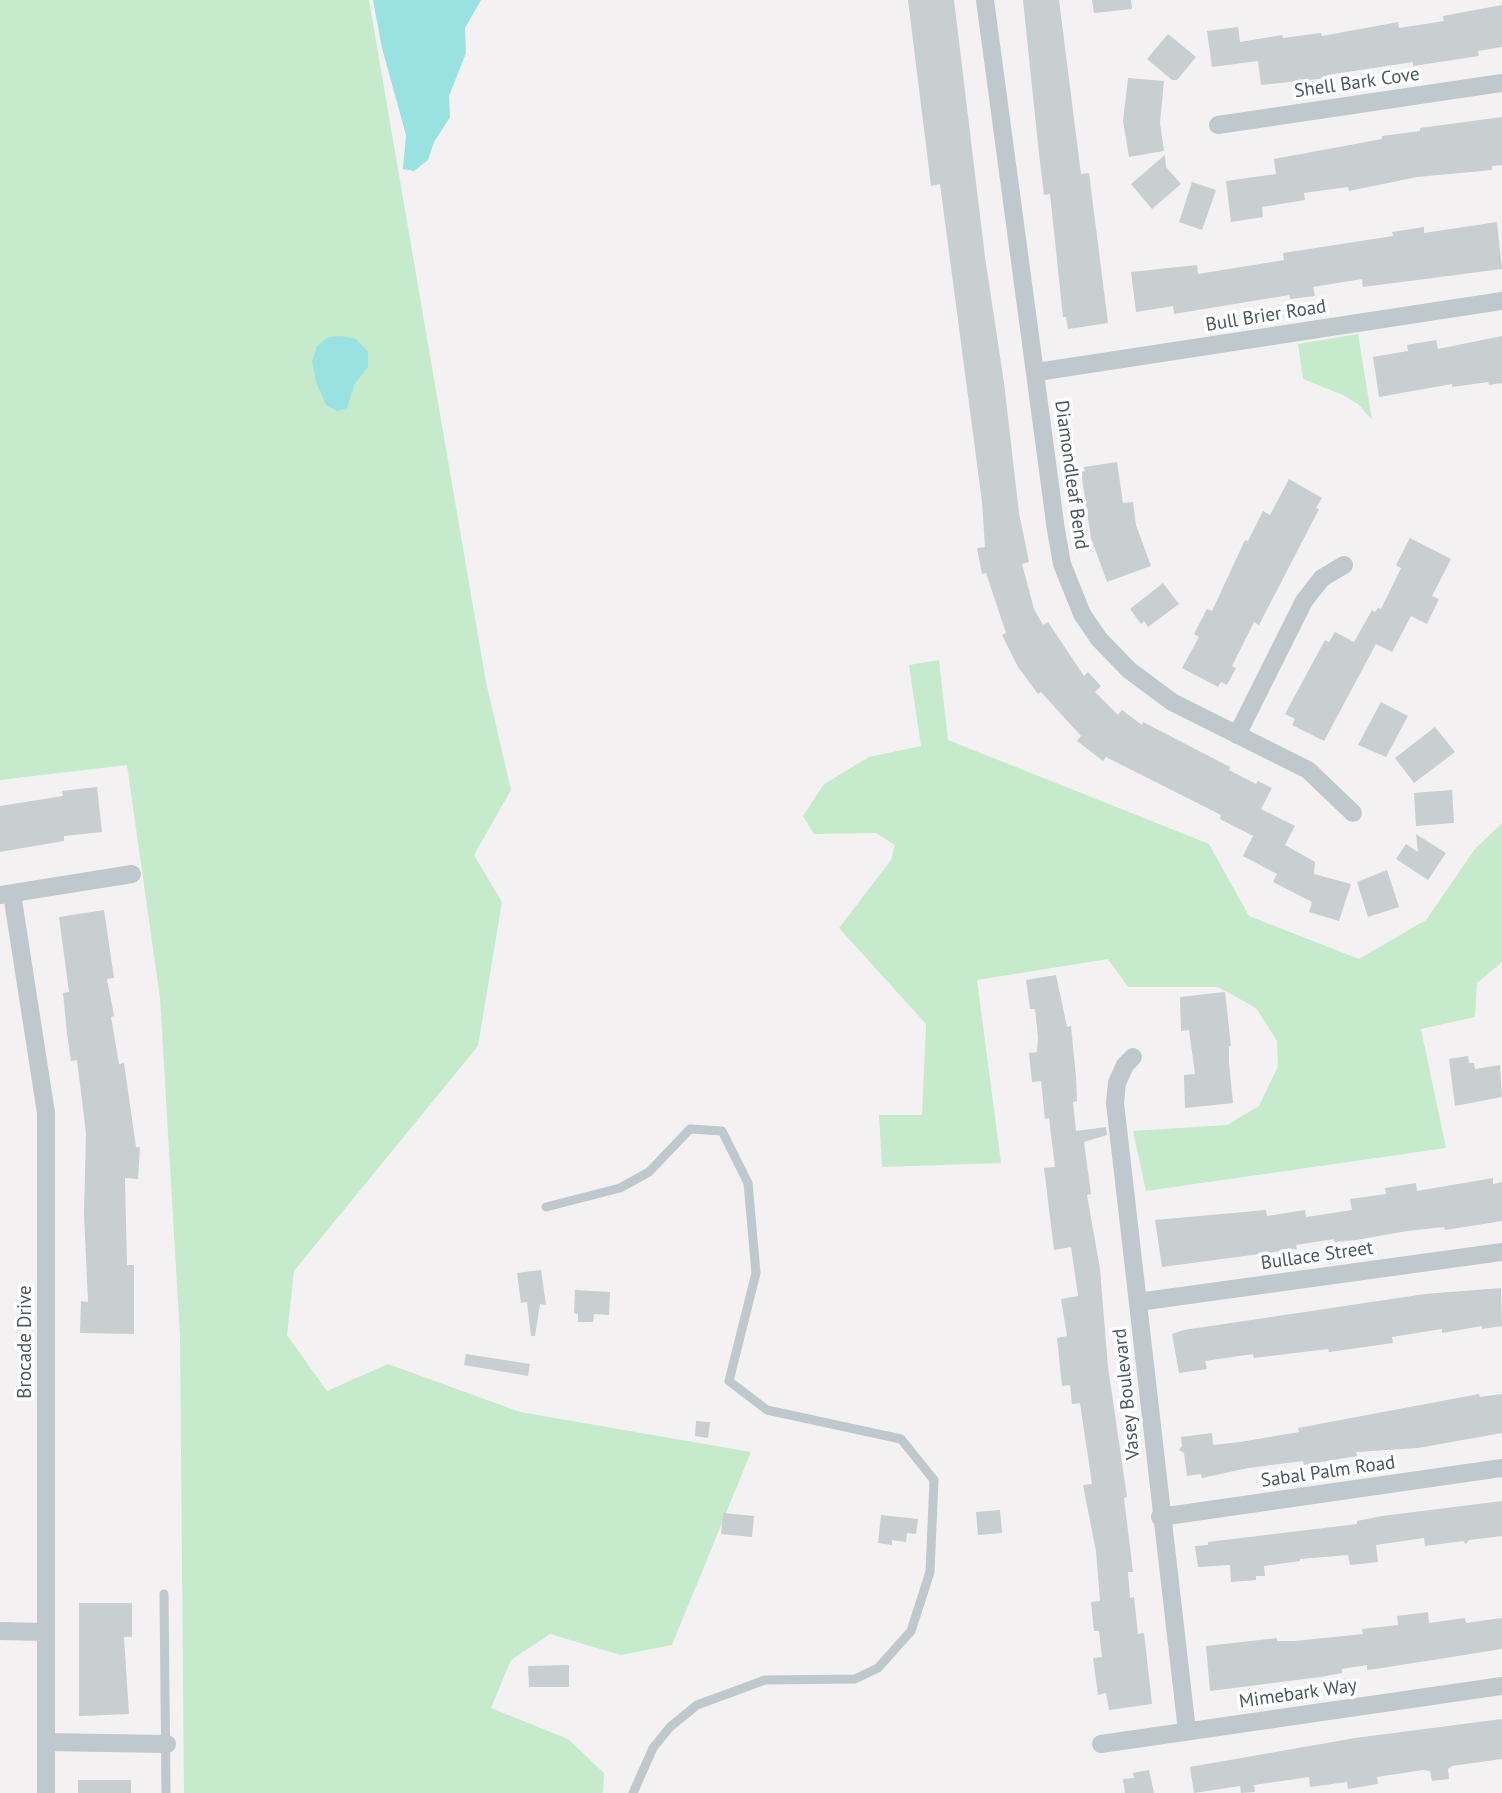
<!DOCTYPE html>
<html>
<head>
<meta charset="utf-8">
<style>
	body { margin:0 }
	canvas { display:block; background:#f3f1f2 }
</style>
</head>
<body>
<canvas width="1502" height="1793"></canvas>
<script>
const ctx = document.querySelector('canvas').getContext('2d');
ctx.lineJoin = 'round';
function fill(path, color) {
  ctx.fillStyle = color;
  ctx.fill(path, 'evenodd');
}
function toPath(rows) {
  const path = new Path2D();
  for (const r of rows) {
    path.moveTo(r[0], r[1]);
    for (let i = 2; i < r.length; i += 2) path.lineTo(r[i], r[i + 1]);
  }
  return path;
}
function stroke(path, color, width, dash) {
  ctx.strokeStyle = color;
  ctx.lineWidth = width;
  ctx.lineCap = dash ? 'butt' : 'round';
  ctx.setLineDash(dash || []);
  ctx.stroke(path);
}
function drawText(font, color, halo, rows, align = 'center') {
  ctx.font = font + ' "PT Sans",sans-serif';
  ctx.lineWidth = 7;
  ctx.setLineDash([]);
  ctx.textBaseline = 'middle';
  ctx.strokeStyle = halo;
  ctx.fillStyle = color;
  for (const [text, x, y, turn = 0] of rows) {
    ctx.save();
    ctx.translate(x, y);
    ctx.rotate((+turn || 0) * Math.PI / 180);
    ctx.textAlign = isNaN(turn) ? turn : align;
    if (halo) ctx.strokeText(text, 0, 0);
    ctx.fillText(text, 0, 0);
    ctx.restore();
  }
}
const green = toPath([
	[0,0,369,0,486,682,511,790,474,855,502,902,478,1046,294,1271,287,1335,327,1391,388,1364,520,1412,751,1452,672,1645,621,1655,550,1634,511,1660,491,1708,568,1739,604,1773,603,1793,184,1793,180,1336,160,998,127,765,0,780],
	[1358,334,1372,420,1358,404,1343,395,1303,379,1298,344],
	[939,660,948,740,1209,844,1249,916,1359,959,1426,920,1475,849,1502,823,1502,962,1477,983,1475,1017,1421,1029,1446,1148,1146,1191,1133,1131,1227,1125,1259,1106,1278,1066,1277,1041,1256,1008,1218,987,1128,987,1108,959,977,980,1001,1163,882,1167,879,1115,922,1115,926,1024,839,928,891,860,895,845,876,833,814,834,803,816,824,784,869,757,921,746,909,665]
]);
const water = toPath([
	[373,0,481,0,465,28,466,53,449,96,450,117,434,142,428,160,414,171,403,169,406,135,382,48],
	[341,336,356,339,368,352,368,367,354,385,347,408,337,411,326,405,316,382,312,361,317,346,328,337]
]);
const building = toPath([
	[908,0,954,0,985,257,1004,383,1019,513,1029,562,1022,564,1034,609,1043,625,1048,622,1084,676,1088,672,1101,686,1095,692,1118,715,1122,710,1142,725,1143,722,1230,767,1229,770,1256,784,1258,781,1272,788,1261,809,1295,826,1285,845,1315,862,1314,874,1351,884,1339,921,1309,912,1312,902,1273,882,1277,874,1243,856,1253,836,1220,819,1221,815,1106,757,1103,761,1077,741,1081,736,1041,692,1038,694,1018,667,1002,635,1006,633,986,573,982,574,977,548,985,547,982,502,940,184,931,186],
	[1023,0,1059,0,1081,174,1089,173,1108,323,1068,329,1066,317,1063,317,1050,194,1044,195,1039,154],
	[1092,0,1131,0,1132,9,1094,13],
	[1502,5,1502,47,1478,51,1479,56,1413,66,1413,62,1327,75,1328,78,1261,85,1258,61,1212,67,1207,31,1238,27,1240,42,1282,35,1283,38,1321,33,1322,36,1398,22,1399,28,1444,21,1443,16],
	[1168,34,1196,57,1177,80,1172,80,1147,59],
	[1128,78,1164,81,1160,123,1164,151,1129,157,1123,121],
	[1502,117,1502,165,1492,166,1492,170,1417,177,1349,191,1348,187,1304,193,1305,200,1262,207,1263,217,1231,222,1226,181,1276,174,1274,159,1382,139,1382,136,1420,131,1420,128],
	[1165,155,1166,167,1181,184,1152,209,1131,184],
	[1192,182,1216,190,1202,230,1179,222],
	[1497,222,1502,269,1363,287,1362,279,1313,287,1315,296,1290,299,1289,295,1174,314,1173,306,1136,312,1131,272,1197,265,1198,274,1284,260,1283,253,1393,236,1392,232,1424,227,1424,233],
	[1502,336,1502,383,1489,385,1488,382,1452,387,1452,384,1379,397,1373,357,1408,351,1407,345,1436,340,1438,349],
	[1117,462,1123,503,1133,502,1136,525,1151,566,1107,582,1091,538,1081,472,1085,471,1084,467],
	[1289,479,1322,498,1316,508,1319,509,1259,625,1254,622,1232,666,1236,668,1227,685,1221,682,1218,687,1182,668,1199,637,1194,634,1207,609,1212,611,1245,540,1248,541,1263,511,1270,515],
	[1410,538,1451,559,1432,596,1439,599,1427,624,1411,616,1392,652,1376,644,1324,741,1292,725,1295,719,1285,714,1325,640,1329,642,1335,632,1354,642,1372,610,1375,612,1378,608,1381,609,1401,568,1396,565],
	[1163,583,1179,604,1148,627,1144,621,1141,624,1130,609],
	[1381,702,1408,716,1386,757,1358,745],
	[1435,727,1455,752,1414,783,1395,758],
	[97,787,102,832,64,836,64,841,0,852,0,806,63,796,62,791],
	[1452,790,1454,823,1416,826,1414,793],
	[1416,834,1446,853,1428,880,1396,859,1406,844,1418,852],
	[1387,870,1399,907,1368,917,1357,882],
	[104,910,114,978,107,979,114,1016,111,1017,119,1064,124,1063,136,1147,140,1147,138,1179,125,1178,127,1265,134,1265,134,1334,80,1333,81,1301,88,1302,84,1214,86,1133,77,1060,71,1061,67,1033,63,993,69,992,59,917],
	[1056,975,1067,1027,1071,1026,1076,1077,1077,1101,1073,1102,1076,1131,1106,1127,1107,1135,1084,1142,1091,1194,1087,1195,1100,1269,1108,1367,1127,1497,1124,1498,1133,1572,1128,1572,1130,1598,1134,1597,1138,1634,1144,1633,1152,1704,1109,1710,1106,1693,1098,1695,1093,1658,1102,1657,1099,1631,1094,1631,1091,1602,1100,1601,1096,1551,1083,1485,1092,1484,1080,1403,1072,1404,1070,1385,1062,1386,1057,1338,1067,1336,1061,1299,1078,1296,1071,1247,1054,1250,1044,1168,1055,1167,1049,1118,1045,1119,1041,1081,1032,1082,1029,1053,1037,1052,1038,1037,1035,1009,1030,1009,1026,980],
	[1225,992,1231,1046,1229,1046,1229,1063,1233,1103,1185,1108,1184,1075,1195,1074,1189,1030,1181,1031,1180,997],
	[1468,1056,1469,1063,1474,1063,1475,1069,1500,1065,1502,1097,1455,1106,1449,1059],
	[1493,1178,1493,1184,1502,1182,1502,1221,1445,1230,1444,1227,1407,1231,1356,1240,1334,1242,1334,1239,1296,1245,1297,1249,1162,1267,1155,1220,1266,1210,1267,1216,1305,1210,1306,1217,1352,1210,1350,1199,1386,1194,1385,1188,1416,1183,1417,1191],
	[541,1270,546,1305,540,1304,535,1336,531,1336,527,1302,521,1303,517,1273],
	[1501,1288,1502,1326,1482,1329,1482,1326,1442,1333,1442,1329,1392,1337,1393,1343,1329,1352,1328,1349,1254,1358,1253,1354,1205,1361,1207,1369,1179,1373,1172,1334,1184,1330,1425,1294],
	[575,1290,610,1292,609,1315,594,1314,593,1322,578,1322,578,1314,574,1313],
	[466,1354,530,1364,528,1376,464,1365],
	[1479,1394,1480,1397,1502,1394,1502,1433,1418,1448,1356,1452,1357,1456,1304,1465,1303,1461,1248,1468,1202,1478,1201,1474,1187,1476,1184,1453,1179,1450,1182,1446,1181,1437,1212,1433,1213,1445,1240,1442,1299,1432,1298,1428],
	[696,1421,710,1422,708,1438,695,1436],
	[1502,1501,1502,1536,1469,1540,1466,1544,1463,1541,1425,1546,1424,1538,1376,1545,1378,1562,1350,1565,1348,1555,1300,1559,1300,1561,1264,1566,1265,1576,1256,1576,1256,1580,1231,1582,1230,1565,1198,1567,1195,1546,1208,1545,1208,1542,1357,1524,1357,1521,1382,1516],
	[1000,1510,1002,1533,978,1535,976,1512],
	[723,1513,754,1516,752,1537,721,1534],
	[881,1515,918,1519,916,1534,907,1533,906,1542,892,1540,892,1545,878,1543],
	[79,1603,132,1603,132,1637,124,1637,129,1714,79,1716],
	[1428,1612,1429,1623,1465,1618,1466,1623,1502,1618,1502,1649,1382,1668,1367,1670,1367,1665,1342,1669,1342,1673,1320,1677,1210,1691,1206,1646,1277,1638,1277,1641,1295,1641,1363,1634,1362,1629,1398,1625,1397,1616],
	[569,1665,569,1687,529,1687,528,1666],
	[1502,1719,1502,1759,1452,1766,1448,1769,1449,1779,1432,1781,1430,1771,1423,1770,1377,1777,1378,1784,1348,1789,1347,1782,1310,1787,1309,1777,1254,1785,1255,1792,1241,1793,1240,1786,1194,1793,1190,1767,1355,1738],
	[1149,1770,1154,1793,1125,1793,1123,1779,1134,1778,1133,1773],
	[78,1780,131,1780,131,1793,78,1793]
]);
const service = toPath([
	[546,1207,620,1188,649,1172,690,1129,722,1131,748,1183,756,1273,729,1381,767,1410,901,1439,934,1480,930,1572,911,1631,878,1668,855,1679,765,1680,697,1705,670,1727,653,1748,633,1793],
	[164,1594,166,1793]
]);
const minor = toPath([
	[985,0,1056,530,1062,564,1082,614,1099,639,1129,670,1172,702,1308,770,1353,813],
	[1218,125,1502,83],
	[1037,372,1502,301],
	[1237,735,1304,601,1322,578,1344,565],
	[12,894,46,1113,46,1793],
	[0,895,132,874],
	[1133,1057,1125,1065,1117,1083,1115,1103,1187,1731],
	[1138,1302,1502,1252],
	[1160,1517,1502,1468],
	[0,1631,45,1632],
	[46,1742,167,1744],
	[1101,1744,1502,1686]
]);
const streetNames = [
	["Shell Bark Cove",1357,83,-8],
	["Bull Brier Road",1266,316,-9],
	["Diamondleaf Bend",1071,475,82],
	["Bullace Street",1317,1256,-8],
	["Brocade Drive",26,1342,-90],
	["Vasey Boulevard",1127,1394,-96],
	["Sabal Palm Road",1328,1472,-8],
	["Mimebark Way",1298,1694,-8]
];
fill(green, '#c6ebcc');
fill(water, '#99e2e1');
fill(building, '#c9ced0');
stroke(service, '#bfc8cc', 9);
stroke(minor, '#bfc8cc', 18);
drawText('19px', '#4b585c', '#fff', streetNames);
</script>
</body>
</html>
